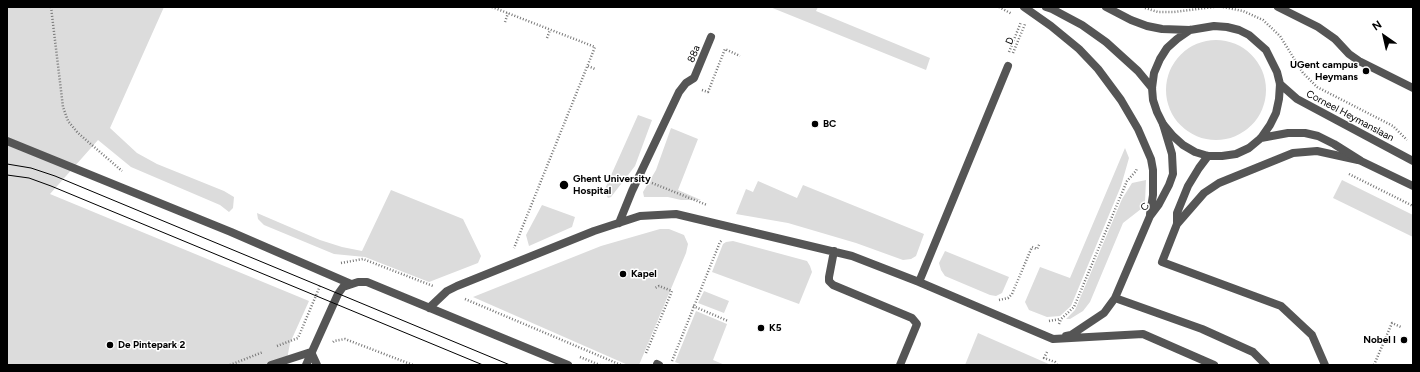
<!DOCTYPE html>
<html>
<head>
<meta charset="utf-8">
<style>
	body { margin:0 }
	#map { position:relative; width:1420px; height:372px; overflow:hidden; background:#fff; font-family:Figtree,sans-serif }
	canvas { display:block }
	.frame { position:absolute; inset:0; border:8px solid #000; pointer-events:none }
	.north { position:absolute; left:1364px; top:16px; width:40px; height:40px; -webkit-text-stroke:3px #fff; paint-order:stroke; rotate:326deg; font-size:11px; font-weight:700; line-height:16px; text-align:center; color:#000 }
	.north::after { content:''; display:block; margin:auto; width:14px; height:18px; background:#000; clip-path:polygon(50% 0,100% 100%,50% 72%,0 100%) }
</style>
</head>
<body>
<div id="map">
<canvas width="1420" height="372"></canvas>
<div class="frame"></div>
<div class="north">N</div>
</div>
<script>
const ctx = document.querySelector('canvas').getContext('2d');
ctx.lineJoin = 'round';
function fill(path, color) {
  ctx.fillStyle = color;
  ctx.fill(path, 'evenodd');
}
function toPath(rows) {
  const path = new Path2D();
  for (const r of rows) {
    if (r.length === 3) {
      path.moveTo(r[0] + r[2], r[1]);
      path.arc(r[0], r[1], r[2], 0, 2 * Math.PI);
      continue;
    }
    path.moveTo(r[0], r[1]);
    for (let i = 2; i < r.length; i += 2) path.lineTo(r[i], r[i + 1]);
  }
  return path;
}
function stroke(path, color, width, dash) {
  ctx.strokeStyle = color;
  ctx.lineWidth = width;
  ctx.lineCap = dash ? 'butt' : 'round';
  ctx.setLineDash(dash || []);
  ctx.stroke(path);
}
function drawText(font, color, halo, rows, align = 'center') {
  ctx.font = font + ' Figtree,sans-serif';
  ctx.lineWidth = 3;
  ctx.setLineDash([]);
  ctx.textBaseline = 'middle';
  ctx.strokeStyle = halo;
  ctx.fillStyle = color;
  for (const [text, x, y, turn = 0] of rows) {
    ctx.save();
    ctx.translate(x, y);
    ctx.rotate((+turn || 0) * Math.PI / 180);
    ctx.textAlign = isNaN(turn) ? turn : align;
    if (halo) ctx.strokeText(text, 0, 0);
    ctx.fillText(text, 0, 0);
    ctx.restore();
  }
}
const green = toPath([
	[7,7,164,7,110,128,137,153,157,164,224,191,234,197,233,208,229,212,220,205,131,167,98,140,50,194,309,301,290,343,286,365,7,365],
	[770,7,818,7,816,11,930,58,926,70],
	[1216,90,50],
	[638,115,652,120,635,166,611,197,608,198,604,191],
	[671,128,698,139,678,190,701,200,681,200,668,197,644,197,643,192,656,170],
	[1125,148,1129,158,1121,186,1071,306,1060,316,1047,317,1029,310,1025,302,1040,267,1070,278],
	[1146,180,1145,202,1141,209,1123,223,1090,302,1083,311,1070,319,1066,319,1075,310,1122,199,1132,183],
	[1342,180,1413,215,1413,237,1333,198],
	[758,181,797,198,803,185,924,234,916,256,911,259,903,260,856,243,788,223,736,214,746,189,753,192],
	[391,190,463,219,481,256,478,263,429,282,365,257,334,254,264,225,258,219,257,213,320,240,342,247,362,251],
	[542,205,575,217,572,227,529,246,526,235],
	[660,229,669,229,684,235,688,244,686,253,639,365,628,365,473,297,601,246],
	[733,241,807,261,810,266,812,272,799,304,712,272,723,244,726,242],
	[945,251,1009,277,1002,293,996,296,990,295,945,276,941,270,939,263],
	[704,291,729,301,724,313,698,303],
	[696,311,727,324,713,360,725,365,683,365,675,362],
	[978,333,1051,365,1052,365,965,365]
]);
const path = toPath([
	[51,7,63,107,68,121,78,133,122,171],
	[492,7,595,47,514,248],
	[999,7,1012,14],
	[1223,7,1243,11,1263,20,1280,36,1303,73,1317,87,1393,126,1407,140],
	[1145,8,1158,12,1174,12,1214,7],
	[505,22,508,13],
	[547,38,550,30],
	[1009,52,1021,22],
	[1013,53,1025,24],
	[588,66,595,69],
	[702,90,708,92,725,49,740,56],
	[1349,174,1413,206],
	[652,183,707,205],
	[341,263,363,259,433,286],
	[465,299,621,365],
	[999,300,1008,298,1012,294,1032,247,1037,249,1040,243],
	[693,306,728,321],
	[1049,321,1060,319],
	[1059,324,1061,319,1074,307,1127,181,1136,171,1137,168],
	[333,342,334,341,345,339,413,365],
	[277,346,298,338,320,286],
	[1047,352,1044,358,1055,362,1057,365],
	[646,353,672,291,659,286,655,288],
	[580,357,600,365],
	[672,361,720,242,722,240],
	[230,365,263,352],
	[1374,365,1392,323,1401,327]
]);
const service = toPath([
	[1024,7,1051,26,1079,49,1098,69,1121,100,1138,129,1151,159,1153,170,1153,195,1150,214],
	[1278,7,1318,27,1335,39,1349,54,1359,61,1413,88],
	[7,141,231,232,351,284],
	[1208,156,1199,168,1188,186,1177,213,1177,224,1162,262,1281,306,1312,335,1325,365],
	[619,223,632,191,679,92,686,83,694,78,711,37],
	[1177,224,1204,193,1219,183,1293,153,1317,151,1358,160],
	[834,251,829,277,829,281,833,285,912,318,917,324,900,365],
	[919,282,1008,66],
	[1115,298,1202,329,1253,352,1266,365],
	[429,308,447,291,457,286,594,231,640,216,676,214,852,256,919,282,1053,339,1143,334,1214,365],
	[1066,336,1071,335,1104,313,1115,298,1150,216,1159,204,1169,185,1173,174,1172,154,1163,124],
	[311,352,317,365],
	[657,364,659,365],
	[271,365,311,352],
	[306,365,338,294,343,287,358,282,367,282,568,365]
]);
const tertiary = toPath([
	[1046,7,1052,9,1082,25,1106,42,1138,71,1152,88],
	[1106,7,1131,20,1147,26,1162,29,1190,30,1214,26,1227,27,1239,30,1249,35,1266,50,1277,72,1280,84,1279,99,1276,113,1270,125,1261,138,1249,148,1236,154,1222,156,1208,156,1195,152,1183,145,1173,136,1163,124,1157,112,1153,100,1152,88,1154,73,1160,59,1167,48,1177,39,1190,30],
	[1280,84,1297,99,1413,161],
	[1261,138,1288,133,1305,133,1318,136,1334,144,1361,161,1413,186]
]);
const tram = toPath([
	[7,164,31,168,55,176,510,365],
	[7,175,29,178,51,186,483,365]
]);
const markers = [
	[1366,71,4,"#000"],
	[815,124,4,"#000"],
	[564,185,5,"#000"],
	[623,274,4,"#000"],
	[761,328,4,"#000"],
	[1404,340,4,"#000"],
	[110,345,4,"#000"]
];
const streetNames = [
	["D",1010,41,-68],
	["88a",694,54,-67],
	["Corneel Heymanslaan",1350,116,28],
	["C",1145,207,-56]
];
const poiNames = [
	["UGent campus",1358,65,"right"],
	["Heymans",1358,77,"right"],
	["BC",823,124],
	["Ghent University",573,179],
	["Hospital",573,191],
	["Kapel",631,274],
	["K5",769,328],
	["Nobel I",1396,340,"right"],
	["De Pintepark 2",118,345]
];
fill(green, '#dcdcdc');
stroke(path, '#777', 2.5, [1, 2]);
stroke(service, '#555', 8);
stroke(tertiary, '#555', 8);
stroke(tram, '#000', 1);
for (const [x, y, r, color] of markers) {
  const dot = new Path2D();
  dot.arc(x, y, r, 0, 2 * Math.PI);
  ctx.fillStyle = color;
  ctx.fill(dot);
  stroke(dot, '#fff', 1.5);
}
drawText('10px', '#000', '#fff', streetNames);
drawText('bold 10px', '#000', '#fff', poiNames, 'left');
</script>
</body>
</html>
